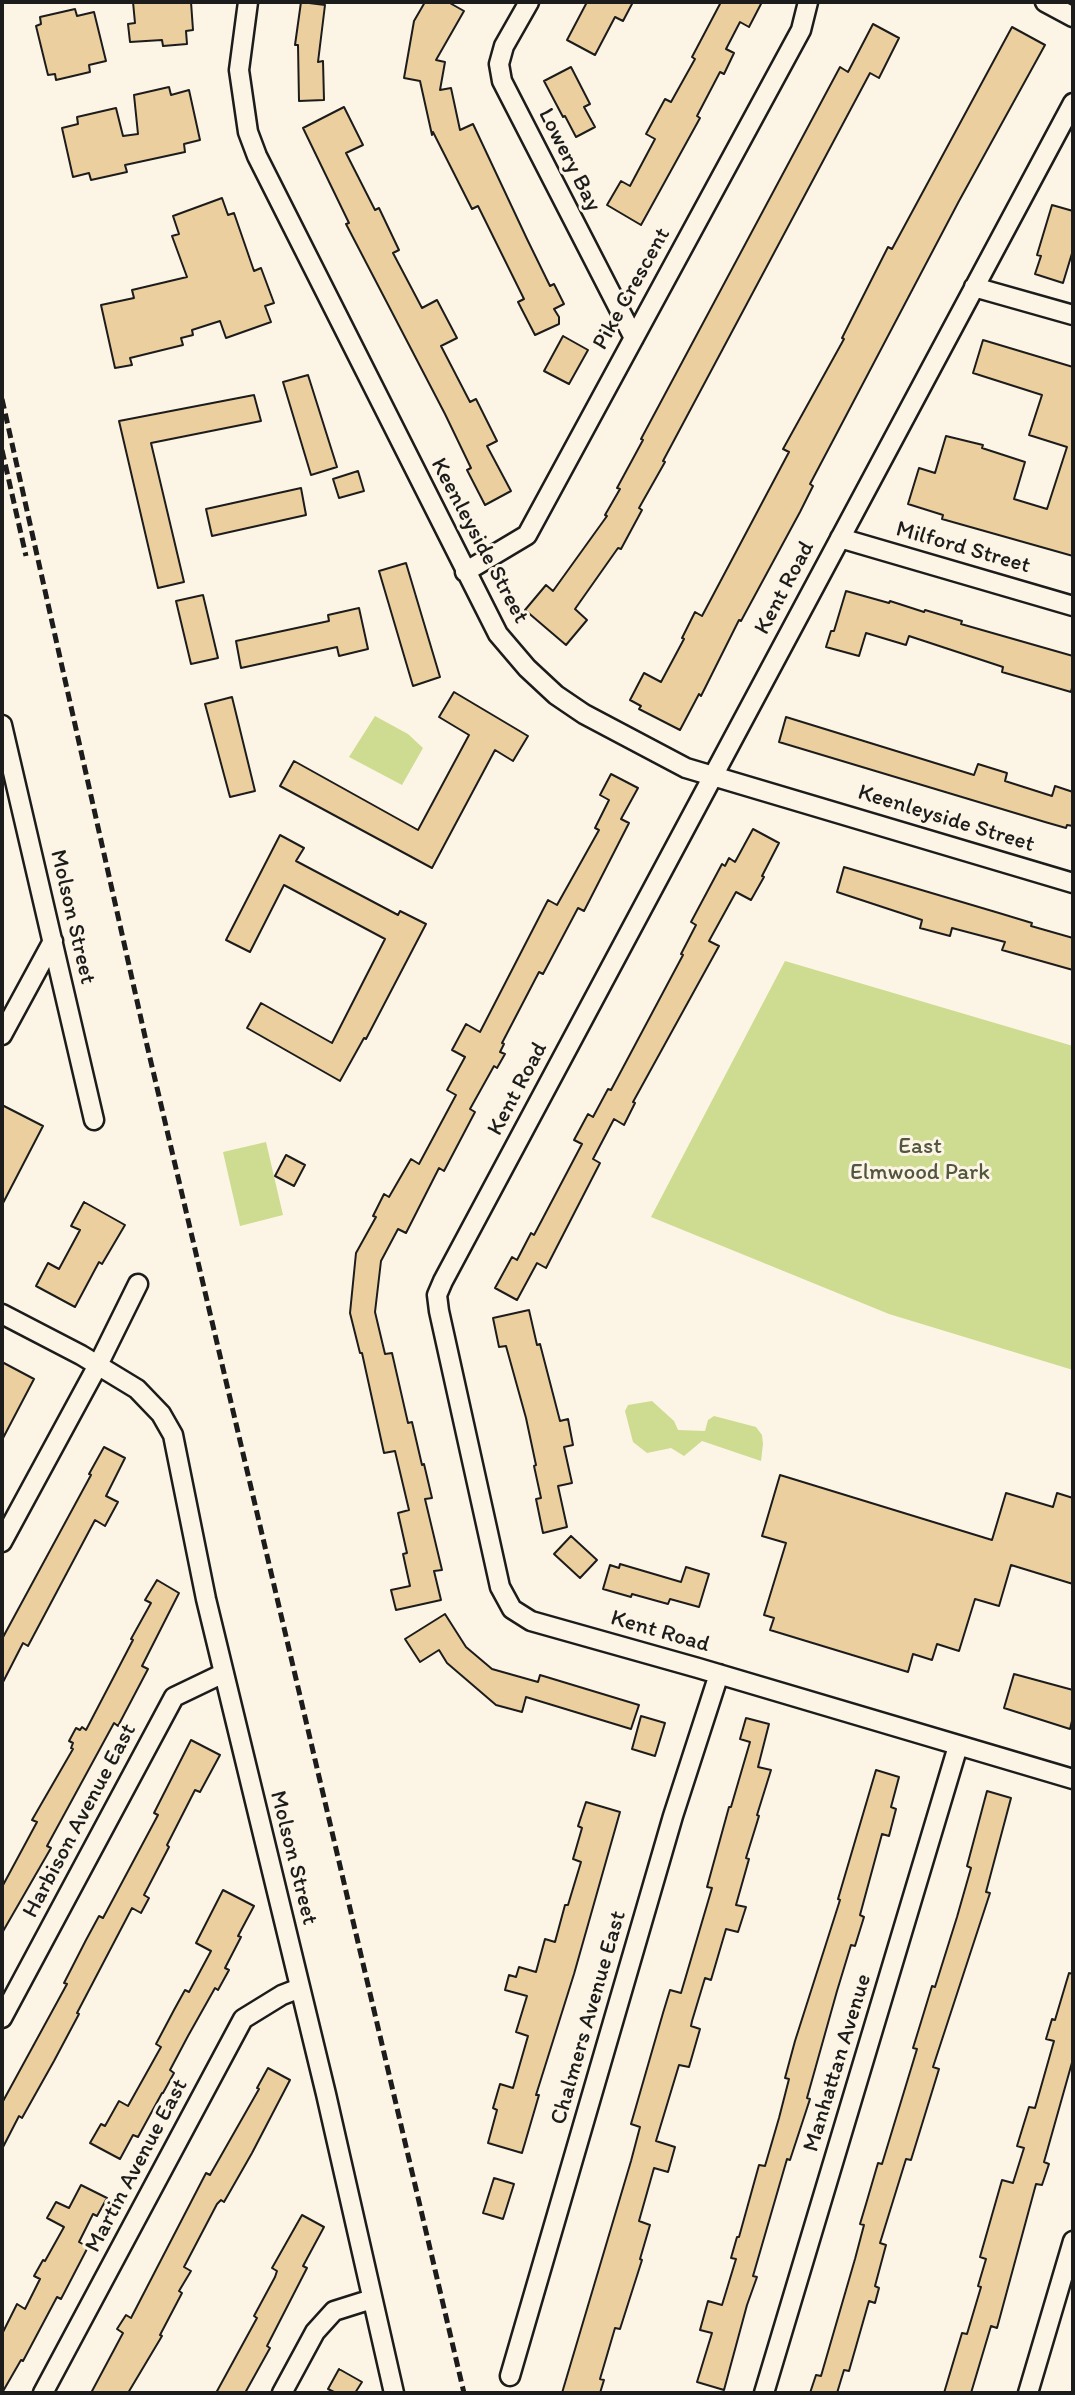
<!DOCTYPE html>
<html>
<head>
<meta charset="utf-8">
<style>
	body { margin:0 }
	#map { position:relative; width:1075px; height:2395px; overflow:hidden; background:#fcf5e5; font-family:Itim,sans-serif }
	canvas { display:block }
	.frame { position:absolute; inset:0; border:4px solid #1c1c1c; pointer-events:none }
</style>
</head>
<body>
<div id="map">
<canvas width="1075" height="2395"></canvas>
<div class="frame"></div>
</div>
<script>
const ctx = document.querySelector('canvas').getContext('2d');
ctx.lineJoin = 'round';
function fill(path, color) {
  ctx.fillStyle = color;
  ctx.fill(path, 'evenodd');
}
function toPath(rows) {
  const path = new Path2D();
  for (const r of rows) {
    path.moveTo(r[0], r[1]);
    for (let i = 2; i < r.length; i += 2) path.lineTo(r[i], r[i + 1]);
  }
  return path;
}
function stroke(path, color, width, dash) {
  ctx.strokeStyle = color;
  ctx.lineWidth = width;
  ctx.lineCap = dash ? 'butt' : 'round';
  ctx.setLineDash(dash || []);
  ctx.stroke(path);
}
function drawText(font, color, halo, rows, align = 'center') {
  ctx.font = font + ' Itim,sans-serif';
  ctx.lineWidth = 6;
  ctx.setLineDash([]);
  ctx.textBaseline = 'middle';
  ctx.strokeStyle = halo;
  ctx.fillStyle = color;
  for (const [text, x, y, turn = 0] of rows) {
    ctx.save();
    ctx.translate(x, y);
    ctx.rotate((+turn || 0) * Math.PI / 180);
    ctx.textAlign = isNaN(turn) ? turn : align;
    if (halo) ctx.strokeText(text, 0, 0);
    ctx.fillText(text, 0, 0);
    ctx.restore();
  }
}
const green = toPath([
	[375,716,408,734,423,748,402,785,349,757],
	[785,961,1073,1046,1073,1370,889,1314,651,1217],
	[266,1142,283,1215,240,1226,223,1152],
	[652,1401,674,1421,678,1430,705,1431,708,1420,714,1416,756,1427,762,1435,763,1444,761,1461,702,1441,684,1456,671,1448,647,1453,633,1442,625,1411,628,1405]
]);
const building = toPath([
	[133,2,191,2,193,30,186,31,187,44,163,46,162,40,130,42,128,24,135,23,133,2],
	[301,2,325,5,318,62,323,61,324,100,299,101,298,45,295,45,301,2],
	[425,2,448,2,464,11,436,60,445,62,440,90,451,88,460,130,473,124,527,239,550,286,554,284,564,304,554,309,559,317,559,324,535,335,518,302,524,299,478,206,472,209,433,132,432,135,420,81,404,78,414,21,425,2],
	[587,2,633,2,623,21,615,17,595,55,567,40,587,2],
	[721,2,762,2,749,27,740,22,726,49,734,53,724,74,720,72,697,116,700,118,641,225,607,205,621,181,630,186,655,139,646,134,665,99,671,102,695,59,692,57,721,2],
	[75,9,77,16,94,12,106,61,89,65,90,72,56,80,55,74,48,75,36,26,41,24,40,17,75,9],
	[873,24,899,38,879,78,870,73,663,461,665,462,639,508,642,510,621,549,618,548,575,609,587,620,566,645,525,610,546,585,553,591,607,516,605,515,620,489,617,488,643,440,641,439,840,67,848,72,873,24],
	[1012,27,1045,45,959,201,838,431,810,484,813,486,800,512,741,621,739,620,701,696,699,694,680,730,639,709,641,706,630,700,644,673,661,682,684,639,682,638,695,612,702,616,789,452,783,449,844,339,842,338,888,247,892,249,1012,27],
	[571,67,590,104,584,107,595,127,576,137,565,116,563,117,544,81,571,67],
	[169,87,171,95,189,90,200,140,184,144,185,152,125,165,127,172,91,180,89,173,73,177,62,128,78,124,77,117,116,108,123,136,138,134,134,95,169,87],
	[344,107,363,145,346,153,375,210,379,208,399,250,393,253,422,308,437,300,457,338,441,346,470,402,476,399,497,441,487,446,511,491,485,505,467,470,471,468,445,414,346,224,349,223,303,128,344,107],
	[222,198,228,215,234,213,254,271,261,268,274,303,265,306,271,322,226,338,220,321,192,330,193,335,181,338,183,345,130,358,132,365,115,368,101,305,134,298,132,290,187,277,172,236,179,234,173,216,222,198],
	[1052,205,1073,211,1073,250,1063,283,1035,274,1041,256,1037,255,1052,205],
	[563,336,588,350,569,384,544,371,563,336],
	[983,340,1073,367,1073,556,942,519,943,515,908,504,919,468,935,473,946,436,983,445,982,448,1025,462,1014,499,1047,509,1067,447,1029,435,1042,395,973,373,983,340],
	[308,375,337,467,311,475,283,382,308,375],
	[254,395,261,421,151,443,184,582,158,588,119,421,254,395],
	[358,471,364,491,339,498,333,479,358,471],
	[301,488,306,515,212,536,206,509,301,488],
	[406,563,440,677,413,686,379,571,406,563],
	[846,591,889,603,890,601,924,612,925,610,962,621,961,624,1073,656,1073,684,1071,692,1002,672,1003,667,909,636,906,645,866,633,859,656,826,647,831,631,834,631,846,591],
	[203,595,218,658,191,664,176,601,203,595],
	[359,608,368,649,339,656,337,647,241,668,236,641,329,621,328,615,359,608],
	[454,692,528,736,513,761,495,750,432,868,280,786,294,761,418,830,469,735,439,717,454,692],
	[232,697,255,791,230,797,205,704,232,697],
	[786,717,974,775,978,764,1007,773,1005,781,1052,796,1055,786,1073,792,1073,826,1067,825,1066,828,1045,822,779,742,786,717],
	[611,774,638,788,621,819,629,823,584,911,578,908,543,974,539,972,502,1043,504,1044,500,1052,505,1054,497,1068,494,1066,470,1109,475,1112,444,1171,439,1168,406,1233,398,1229,381,1261,375,1312,385,1354,392,1353,408,1423,412,1422,422,1465,424,1464,432,1498,425,1499,442,1570,434,1571,441,1600,396,1610,391,1590,410,1586,403,1554,407,1553,398,1513,409,1510,395,1451,384,1453,362,1353,360,1353,350,1313,356,1253,376,1217,373,1216,384,1194,389,1197,411,1159,419,1164,456,1095,447,1090,465,1057,452,1050,466,1024,480,1032,548,900,557,905,599,830,595,828,609,800,600,795,611,774],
	[753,829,779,843,762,876,764,877,751,900,736,892,709,941,719,946,633,1102,635,1103,624,1125,614,1119,593,1159,600,1163,546,1268,537,1263,517,1300,495,1288,512,1257,517,1260,531,1233,534,1235,582,1144,574,1140,588,1114,593,1117,608,1089,611,1090,683,955,681,954,696,925,691,922,722,864,725,866,729,858,735,862,753,829],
	[280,835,304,848,296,861,398,915,400,911,426,924,366,1039,364,1038,340,1081,247,1028,261,1003,332,1043,385,939,284,885,250,952,226,940,280,835],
	[844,867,999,913,1032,923,1031,926,1073,938,1073,970,1002,950,1005,942,952,928,950,936,920,928,922,920,837,892,844,867],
	[2,1105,43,1126,2,1205,2,1105],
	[286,1155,305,1165,294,1186,275,1176,286,1155],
	[84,1202,125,1225,102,1264,99,1262,75,1307,36,1286,48,1263,59,1269,80,1230,71,1226,84,1202],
	[529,1310,537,1345,540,1344,560,1421,568,1419,573,1445,564,1447,572,1483,558,1486,567,1527,543,1533,536,1499,541,1498,534,1466,536,1465,526,1418,506,1346,499,1347,493,1318,529,1310],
	[2,1362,34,1379,2,1440,2,1362],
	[104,1447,125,1458,106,1496,118,1502,105,1526,95,1520,28,1646,23,1643,2,1684,2,1639,91,1475,89,1474,104,1447],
	[780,1475,992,1540,1006,1493,1053,1507,1057,1493,1073,1498,1073,1584,1011,1565,999,1606,975,1599,959,1651,937,1644,932,1660,913,1654,908,1672,770,1630,774,1618,764,1615,786,1543,762,1536,780,1475],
	[571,1536,597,1560,580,1578,554,1554,571,1536],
	[620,1564,681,1582,686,1567,709,1574,699,1607,670,1599,668,1604,632,1594,631,1597,603,1589,610,1565,619,1568,620,1564],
	[157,1580,179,1593,142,1666,148,1669,118,1726,114,1723,47,1846,51,1848,2,1933,2,1887,37,1822,32,1820,73,1749,71,1748,73,1743,69,1741,76,1728,80,1730,82,1727,86,1730,133,1640,131,1639,151,1603,145,1600,157,1580],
	[445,1614,466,1647,492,1669,538,1682,540,1675,639,1705,631,1729,526,1697,522,1712,496,1705,447,1663,439,1650,420,1662,405,1639,445,1614],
	[1014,1674,1073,1690,1073,1717,1070,1729,1004,1708,1014,1674],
	[641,1716,665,1723,655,1756,632,1749,641,1716],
	[746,1718,769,1724,758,1767,771,1770,757,1815,759,1816,746,1858,749,1859,736,1905,746,1907,738,1932,726,1929,711,1980,705,1978,692,2021,691,2026,700,2029,689,2067,679,2065,656,2141,675,2147,668,2172,654,2168,639,2221,650,2225,640,2259,642,2260,620,2329,615,2328,600,2379,604,2380,600,2393,562,2393,631,2161,640,2127,631,2124,663,2013,670,1990,681,1993,712,1888,707,1887,729,1807,731,1807,750,1742,740,1739,746,1718],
	[191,1740,220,1755,200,1792,195,1790,167,1845,169,1847,144,1895,149,1898,141,1913,132,1908,77,2013,79,2014,54,2061,22,2118,19,2116,2,2149,2,2103,67,1984,64,1983,86,1940,99,1916,103,1918,158,1815,154,1813,191,1740],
	[876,1770,899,1777,891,1807,896,1809,889,1836,882,1834,860,1915,864,1917,855,1946,851,1945,837,1991,807,2098,810,2099,790,2160,787,2159,753,2276,757,2277,747,2305,724,2390,697,2382,712,2333,700,2330,708,2301,722,2305,736,2259,731,2258,737,2237,739,2237,759,2165,765,2166,779,2118,789,2079,785,2078,795,2041,840,1900,838,1899,876,1770],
	[987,1791,1011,1798,986,1892,990,1893,933,2067,939,2069,911,2160,906,2159,880,2243,886,2245,875,2286,879,2288,875,2303,869,2301,849,2371,844,2370,837,2393,810,2393,816,2375,821,2376,855,2259,864,2225,860,2224,866,2204,878,2163,882,2164,917,2049,913,2048,921,2022,932,1986,935,1987,957,1917,971,1868,967,1866,987,1791],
	[586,1802,620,1812,574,1974,536,2095,539,2095,522,2153,488,2143,497,2110,493,2108,500,2084,513,2088,528,2036,516,2032,527,1996,505,1990,509,1975,516,1977,519,1967,536,1972,545,1939,555,1942,565,1905,568,1905,581,1862,573,1859,582,1828,578,1826,586,1802],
	[223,1890,254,1906,238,1936,241,1937,225,1968,229,1970,218,1990,215,1988,188,2036,170,2070,174,2073,163,2093,162,2093,138,2137,133,2135,120,2159,90,2143,101,2124,105,2126,119,2101,128,2106,161,2047,156,2044,174,2010,185,1990,189,1992,211,1951,196,1943,223,1890],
	[1069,1973,1073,1974,1073,2059,1044,2162,1049,2164,1042,2185,1036,2184,997,2328,991,2326,971,2393,944,2393,962,2333,967,2334,981,2287,978,2286,986,2259,980,2257,1002,2180,1013,2183,1024,2148,1017,2146,1029,2107,1035,2108,1054,2041,1046,2039,1052,2019,1055,2020,1069,1973],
	[268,2068,290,2080,252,2153,224,2202,221,2200,217,2204,184,2267,191,2271,179,2291,182,2293,160,2335,162,2336,128,2393,91,2393,123,2333,117,2329,126,2315,131,2318,206,2173,210,2175,259,2089,257,2088,268,2068],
	[494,2178,514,2184,503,2219,483,2213,494,2178],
	[81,2185,107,2198,97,2216,93,2214,79,2242,88,2247,61,2299,57,2297,23,2361,21,2360,2,2393,2,2334,17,2304,25,2309,40,2279,34,2276,43,2260,45,2261,64,2227,47,2218,56,2202,69,2208,81,2185],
	[302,2215,324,2227,303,2266,307,2268,267,2346,270,2348,245,2393,216,2393,257,2318,254,2316,275,2277,277,2271,272,2268,302,2215],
	[339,2369,362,2382,355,2393,336,2393,328,2389,339,2369]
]);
const street = toPath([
	[248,2,239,70,248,132,257,156,498,634,527,668,556,695,584,714,686,768,1073,883],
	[529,2,504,46,499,64,502,81,634,338],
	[1045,2,1073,17],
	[1073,103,443,1281,437,1295,439,1311,500,1587,512,1609,531,1621,698,1668,1073,1779],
	[974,287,1073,315],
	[840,538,1073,606],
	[465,572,527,535,801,30,808,2],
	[2,725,94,1120],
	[2,1035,53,941],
	[2,1314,81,1355,137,1389,161,1414,173,1435,206,1599,326,2094,394,2393],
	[2,1542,98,1365,138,1284],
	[2,2018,174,1697,224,1673],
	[510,2376,673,1816,719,1674],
	[43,2393,243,2019,282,1995,300,1988],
	[282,2393,315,2332,334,2311,372,2299],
	[764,2393,958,1746],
	[1028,2393,1073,2241]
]);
const rail = toPath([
	[2,399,146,1041,464,2393],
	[2,450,26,556]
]);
const streetNames = [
	["Lowery Bay",569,160,63],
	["Pike Crescent",632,289,-61],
	["Keenleyside Street",479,541,62],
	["Milford Street",963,548,16],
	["Kent Road",785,588,-62],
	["Keenleyside Street",946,819,17],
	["Molson Street",72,917,77],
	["Kent Road",518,1089,-62],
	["Kent Road",660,1632,16],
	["Harbison Avenue East",80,1821,-62],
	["Molson Street",293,1858,76],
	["Chalmers Avenue East",589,2018,-74],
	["Manhattan Avenue",838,2063,-73],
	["Martin Avenue East",137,2166,-62]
];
const parkNames = [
	["East",920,1147],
	["Elmwood Park",920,1173]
];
fill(green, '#cddc90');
fill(building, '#eccf9f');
stroke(building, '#1c1c1c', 2);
stroke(street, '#1c1c1c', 23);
stroke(street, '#fcf5e5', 18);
stroke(rail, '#1c1c1c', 5, [10, 5]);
drawText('23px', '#1c1c1c', '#fcf5e5', streetNames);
drawText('23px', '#51563f', '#fcf5e5', parkNames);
</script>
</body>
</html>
